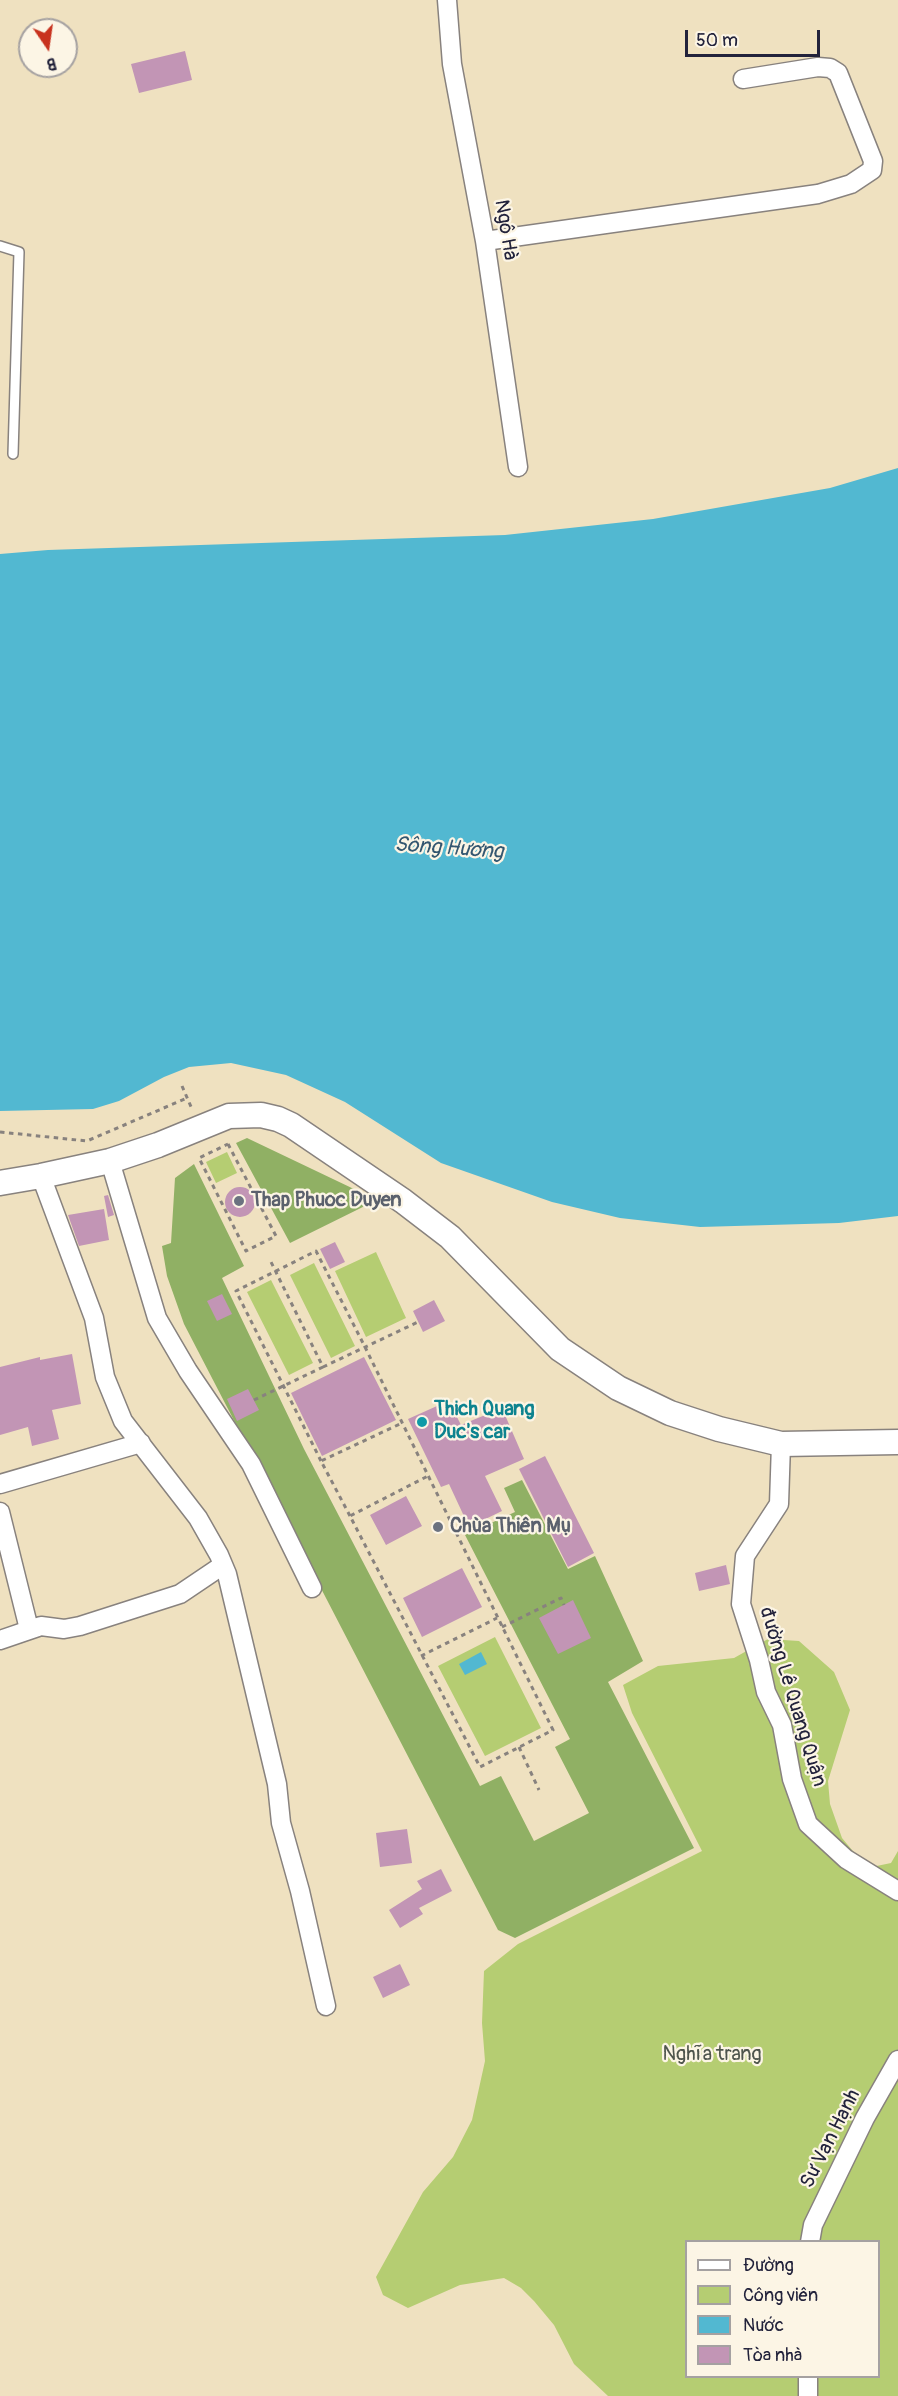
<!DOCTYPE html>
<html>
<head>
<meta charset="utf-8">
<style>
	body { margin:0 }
	#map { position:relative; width:898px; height:2396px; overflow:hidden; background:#efe1c0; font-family:Pangolin,sans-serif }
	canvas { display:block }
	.legend { position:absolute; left:685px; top:2240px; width:195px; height:138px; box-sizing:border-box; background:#fcf5e5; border:2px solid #a5a1a1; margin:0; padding:8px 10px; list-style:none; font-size:18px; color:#22223b }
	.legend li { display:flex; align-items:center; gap:12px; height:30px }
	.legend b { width:30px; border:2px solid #a5a1a1 }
	.north { position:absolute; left:18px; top:18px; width:60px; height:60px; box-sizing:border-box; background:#fcf5e5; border:2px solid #a5a1a1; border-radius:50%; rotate:167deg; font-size:16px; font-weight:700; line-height:24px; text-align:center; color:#22223b }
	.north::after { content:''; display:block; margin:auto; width:21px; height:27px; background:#c8321e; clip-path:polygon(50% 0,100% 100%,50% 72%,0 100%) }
	.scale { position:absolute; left:685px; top:30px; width:135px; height:27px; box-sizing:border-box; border:3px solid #22223b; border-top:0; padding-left:8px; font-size:18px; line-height:21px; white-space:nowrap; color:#22223b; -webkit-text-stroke:4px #fcf5e5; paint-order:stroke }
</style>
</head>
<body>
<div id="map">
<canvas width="898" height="2396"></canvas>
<ul class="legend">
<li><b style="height:8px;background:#fff"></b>Đường</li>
<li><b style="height:16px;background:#b5cd72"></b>Công viên</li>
<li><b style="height:16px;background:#52b8d1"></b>Nước</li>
<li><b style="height:16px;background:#c295b5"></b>Tòa nhà</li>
</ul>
<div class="north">B</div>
<div class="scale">50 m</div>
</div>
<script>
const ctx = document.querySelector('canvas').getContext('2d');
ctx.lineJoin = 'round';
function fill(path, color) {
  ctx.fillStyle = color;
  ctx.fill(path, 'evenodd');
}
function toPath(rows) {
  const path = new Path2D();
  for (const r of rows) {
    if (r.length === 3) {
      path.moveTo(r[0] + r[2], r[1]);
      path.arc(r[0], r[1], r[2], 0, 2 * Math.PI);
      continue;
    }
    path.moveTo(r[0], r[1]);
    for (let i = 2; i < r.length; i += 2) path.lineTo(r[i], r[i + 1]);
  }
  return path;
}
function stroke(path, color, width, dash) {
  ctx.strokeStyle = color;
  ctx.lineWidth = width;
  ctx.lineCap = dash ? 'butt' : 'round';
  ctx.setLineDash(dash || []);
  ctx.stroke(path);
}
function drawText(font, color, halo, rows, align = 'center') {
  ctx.font = font + ' Pangolin,sans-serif';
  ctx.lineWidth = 4.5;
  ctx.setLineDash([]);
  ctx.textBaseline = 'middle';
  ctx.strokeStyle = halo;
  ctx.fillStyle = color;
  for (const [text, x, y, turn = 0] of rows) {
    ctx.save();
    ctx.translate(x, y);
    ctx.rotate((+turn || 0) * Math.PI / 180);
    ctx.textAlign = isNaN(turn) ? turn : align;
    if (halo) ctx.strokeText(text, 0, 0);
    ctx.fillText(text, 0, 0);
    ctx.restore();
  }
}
const green = toPath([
	[227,1152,237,1173,216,1183,206,1162],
	[376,1252,406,1318,366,1337,335,1271],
	[314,1263,355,1346,331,1358,290,1275],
	[271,1280,313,1363,289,1375,247,1292],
	[495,1637,541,1728,485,1756,438,1666],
	[768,1639,799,1641,834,1672,850,1710,828,1781,830,1804,842,1838,867,1868,891,1863,898,1851,898,2396,608,2396,574,2364,554,2325,534,2301,521,2288,504,2278,460,2285,408,2308,383,2295,376,2277,423,2192,453,2157,472,2120,485,2061,482,2023,484,1971,518,1944,702,1851,632,1713,623,1685,658,1666,734,1658],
	[686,2242,878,2242,878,2376,686,2376]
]);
const forest = toPath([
	[247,1138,377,1200,290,1243,236,1143],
	[194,1164,244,1266,222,1278,304,1449,480,1786,501,1776,534,1841,589,1813,555,1747,570,1739,465,1535,515,1512,504,1488,522,1480,568,1569,595,1556,643,1661,608,1682,694,1848,515,1938,498,1930,184,1324,167,1276,162,1246,171,1243,175,1178]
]);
const water = toPath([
	[898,468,898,1216,839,1223,700,1227,620,1218,552,1202,441,1163,345,1102,286,1075,231,1063,189,1067,164,1077,119,1101,93,1109,0,1111,0,554,48,550,505,535,653,519,830,488],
	[481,1652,487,1664,465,1675,459,1664]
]);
const building = toPath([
	[185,51,192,80,139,93,131,64],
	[240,1202,15],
	[108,1195,114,1215,108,1217,104,1196],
	[104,1209,109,1240,79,1246,68,1215],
	[335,1242,345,1262,330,1269,320,1249],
	[222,1294,232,1314,217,1321,207,1301],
	[434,1300,445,1321,423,1332,413,1311],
	[72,1354,81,1404,52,1410,59,1439,32,1446,28,1427,0,1435,0,1367,40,1357,40,1360],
	[364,1357,396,1420,322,1456,291,1393],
	[248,1389,259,1410,237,1421,227,1399],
	[437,1406,442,1415,453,1409,461,1425,502,1408,524,1459,485,1476,502,1511,469,1527,449,1484,441,1487,408,1419],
	[545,1456,594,1553,568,1567,519,1469],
	[406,1496,422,1526,386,1545,370,1515],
	[726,1565,730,1584,699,1591,695,1573],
	[462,1568,482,1607,422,1637,403,1598],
	[573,1600,591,1638,558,1654,539,1618],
	[407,1829,412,1863,380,1867,376,1833],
	[441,1869,452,1891,419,1908,423,1914,400,1928,389,1910,422,1889,417,1881],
	[400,1964,410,1985,383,1998,373,1977]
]);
const path = toPath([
	[182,1086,192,1109],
	[0,1132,87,1141,187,1098],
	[228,1144,276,1236,246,1251,199,1158,228,1144],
	[323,1367,418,1322],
	[254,1400,323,1367,270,1260],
	[321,1461,236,1291,316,1251,365,1347,553,1730,480,1767,350,1516,428,1476],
	[350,1516,321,1461,402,1423],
	[502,1627,561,1598,564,1605],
	[421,1656,497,1618],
	[519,1747,539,1790]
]);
const lane = toPath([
	[0,246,19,252,13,454]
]);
const street = toPath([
	[447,0,452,64,485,241,518,467],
	[485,241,818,194,851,184,872,170,873,161,838,73,830,68,818,67,743,79],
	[110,1161,157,1318,188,1371,251,1464,312,1588],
	[41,1176,94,1318,105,1377,123,1421,198,1518,219,1555,227,1574,277,1784,281,1823,300,1891,326,2006],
	[781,1444,779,1504,745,1556,741,1604,759,1660,766,1692,782,1725,792,1779,808,1824,846,1859,898,1891],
	[0,1484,141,1443],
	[0,1512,29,1629],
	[0,1640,41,1626,64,1629,80,1626,180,1594,223,1565],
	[810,2242,813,2225,865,2118,898,2060],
	[808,2376,808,2396]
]);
const secondary = toPath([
	[0,1183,41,1176,110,1161,158,1145,229,1116,261,1115,278,1119,291,1125,403,1201,450,1237,560,1349,618,1388,670,1413,719,1429,781,1444,898,1442]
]);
const markers = [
	[239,1201,6,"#6b7280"],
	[422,1422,6,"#0f9aa8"],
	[438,1527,6,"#6b7280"]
];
const streetNames = [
	["Ngô Hà",505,230,81],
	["đường Lê Quang Quận",792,1697,73],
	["Sư Vạn Hạnh",831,2139,-63]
];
const worshipNames = [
	["Thap Phuoc Duyen",251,1201],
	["Chùa Thiên Mụ",450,1527]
];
const cultureNames = [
	["Thich Quang",434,1410],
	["Duc's car",434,1433]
];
const parkNames = [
	["Nghĩa trang",712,2055]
];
const waterNames = [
	["Sông Hương",449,849,4]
];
fill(green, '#b5cd72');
fill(forest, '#90b064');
fill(water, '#52b8d1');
fill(building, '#c295b5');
stroke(lane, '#88827e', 12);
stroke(street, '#88827e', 21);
stroke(secondary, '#88827e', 27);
stroke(path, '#88827e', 3, [4.5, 4.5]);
stroke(lane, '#fff', 9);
stroke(street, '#fff', 18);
stroke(secondary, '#fff', 24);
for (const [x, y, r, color] of markers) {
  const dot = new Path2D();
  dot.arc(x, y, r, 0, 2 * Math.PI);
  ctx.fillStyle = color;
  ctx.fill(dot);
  stroke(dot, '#fcf5e5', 2);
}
drawText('20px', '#22223b', '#fcf5e5', streetNames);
drawText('bold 20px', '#5b616d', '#fcf5e5', worshipNames, 'left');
drawText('bold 20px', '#0d838f', '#fcf5e5', cultureNames, 'left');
drawText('20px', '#4e554c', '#fcf5e5', parkNames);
drawText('italic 21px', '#335670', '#fcf5e5', waterNames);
</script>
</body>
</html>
